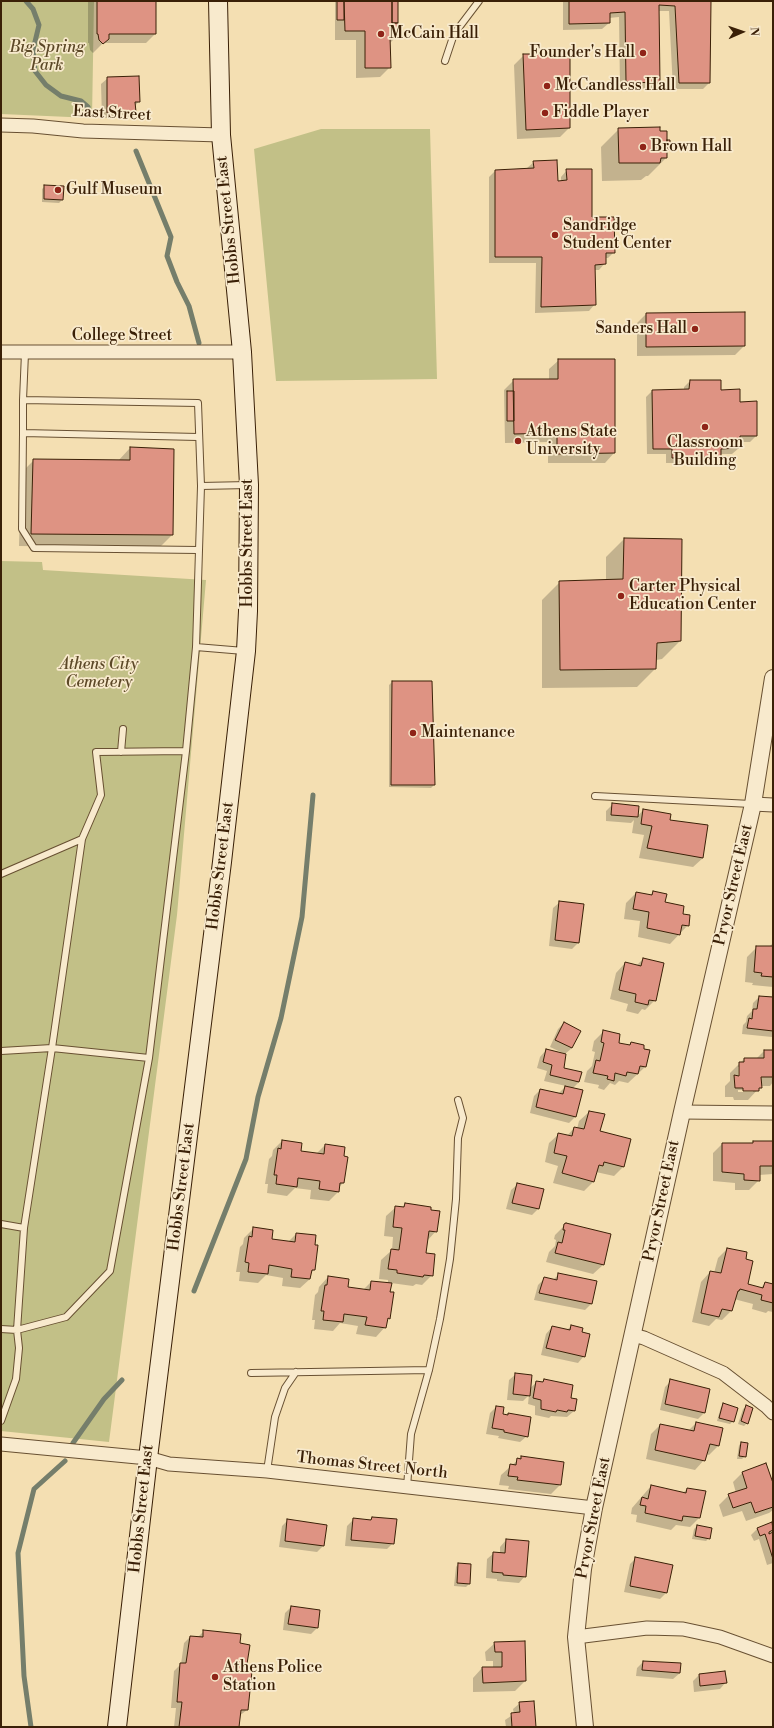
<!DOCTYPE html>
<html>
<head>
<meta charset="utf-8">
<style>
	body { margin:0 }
	#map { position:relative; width:774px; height:1728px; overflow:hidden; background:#f4dfb2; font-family:"Libre Bodoni",serif }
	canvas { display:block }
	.frame { position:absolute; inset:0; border:2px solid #3a2007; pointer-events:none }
	.north { position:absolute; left:722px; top:12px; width:40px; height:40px; -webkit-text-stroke:3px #f8eacd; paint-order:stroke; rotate:88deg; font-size:11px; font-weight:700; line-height:16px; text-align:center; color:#3a2007 }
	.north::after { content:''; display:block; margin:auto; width:14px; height:18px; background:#3a2007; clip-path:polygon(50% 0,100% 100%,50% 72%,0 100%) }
</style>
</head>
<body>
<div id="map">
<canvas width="774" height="1728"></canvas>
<div class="frame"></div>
<div class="north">N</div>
</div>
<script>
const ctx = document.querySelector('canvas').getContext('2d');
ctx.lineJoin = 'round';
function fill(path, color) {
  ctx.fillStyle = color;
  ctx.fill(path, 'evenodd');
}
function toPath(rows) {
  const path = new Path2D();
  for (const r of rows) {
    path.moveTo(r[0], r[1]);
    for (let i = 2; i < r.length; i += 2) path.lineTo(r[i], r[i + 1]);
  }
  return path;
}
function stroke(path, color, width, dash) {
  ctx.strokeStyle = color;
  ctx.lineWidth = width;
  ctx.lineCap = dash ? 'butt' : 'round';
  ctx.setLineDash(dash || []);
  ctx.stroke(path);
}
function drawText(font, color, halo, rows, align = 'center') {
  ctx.font = font + ' "Libre Bodoni",serif';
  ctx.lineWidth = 3.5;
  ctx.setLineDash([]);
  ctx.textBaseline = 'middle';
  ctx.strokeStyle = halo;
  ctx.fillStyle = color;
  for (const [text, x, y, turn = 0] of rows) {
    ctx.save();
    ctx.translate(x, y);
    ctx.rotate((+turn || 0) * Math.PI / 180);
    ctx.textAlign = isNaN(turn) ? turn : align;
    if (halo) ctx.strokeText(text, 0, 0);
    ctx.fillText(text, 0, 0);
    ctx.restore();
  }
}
const green = toPath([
	[1,1,94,1,92,118,1,114],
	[321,129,430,129,437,379,276,381,254,149],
	[1,561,42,562,43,570,206,580,177,915,109,1442,1,1431]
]);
const shadow = toPath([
	[88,1,155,1,155,34,146,43,103,43,93,53,90,50,89,43,88,43],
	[335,1,343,1,343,16,345,16,345,1,397,1,397,36,389,44,390,67,380,77,356,78,356,40,335,40],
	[563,1,685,1,709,83,703,89,673,89,669,11,658,11,659,83,653,89,620,88,619,17,609,18,609,23,602,29,563,30],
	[524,55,569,128,560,137,517,139,514,65],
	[108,78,139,101,135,106,135,112,129,118,102,118,101,84],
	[619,129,659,132,666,141,669,149,666,153,666,158,648,176,646,176,641,180,602,181,601,147],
	[534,162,557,182,561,182,561,177,567,170,591,218,614,252,608,258,605,258,605,263,599,270,595,270,595,304,589,311,535,313,536,263,489,263,489,177,495,171,527,168],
	[45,186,62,200,59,203,42,202,42,189],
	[646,314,744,346,735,355,637,356,637,323],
	[559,360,614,360,614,453,605,463,548,463,548,442,505,443,504,390,514,380,549,380,549,369],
	[690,381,720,391,739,403,756,436,750,442,739,442,739,448,732,454,720,454,720,457,714,463,666,463,666,454,647,454,646,397,652,391,684,390,684,387],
	[130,448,173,450,172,535,159,548,19,546,21,473,34,460,118,461],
	[624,539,680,641,662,659,656,660,655,669,637,687,542,688,542,600,560,582,606,581,606,557],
	[392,682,434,785,431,788,389,787,389,685],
	[613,804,638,807,637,817,643,810,669,821,707,826,703,858,693,867,639,858,644,835,632,833,634,820,631,823,606,821,606,811],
	[653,892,664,903,682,915,688,925,670,944,638,937,640,921,624,919,626,903,636,893,650,896],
	[560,902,583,905,578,943,572,949,549,946,553,908],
	[773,943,773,987,752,985,753,983,745,982,747,957,757,947,769,947],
	[643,959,655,1000,645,1010,642,1009,638,1014,626,1011,628,1004,610,999,616,973,625,963,636,966],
	[759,997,773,998,772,1037,742,1034,743,1025,746,1022,747,1016,752,1011,753,1003],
	[564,1023,572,1048,565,1054,550,1047,558,1029],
	[604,1031,617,1044,629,1046,631,1043,648,1051,645,1067,628,1083,619,1081,615,1085,610,1083,604,1090,598,1088,599,1085,584,1082,587,1071,592,1066,595,1052,592,1051,594,1041],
	[546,1050,563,1068,579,1082,572,1089,576,1116,569,1123,530,1113,534,1096,540,1090,559,1093,566,1086,544,1081,547,1071,537,1068,540,1057],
	[764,1051,773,1051,773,1082,770,1086,761,1086,748,1100,734,1100,733,1097,725,1097,725,1086,730,1081,730,1073,744,1059,756,1059],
	[738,1067,740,1067,740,1080,738,1081],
	[738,1090,753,1090,753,1092,738,1092],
	[589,1112,599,1132,630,1140,623,1167,614,1176,596,1172,593,1182,584,1191,553,1183,558,1166,545,1162,549,1143,559,1134,567,1136,574,1128,577,1129,579,1121],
	[282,1141,300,1152,316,1154,325,1145,343,1183,338,1188,338,1192,329,1201,310,1199,311,1190,295,1188,287,1196,267,1193,268,1184,265,1184,269,1159,272,1156,273,1150],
	[773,1142,773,1174,759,1175,759,1180,749,1190,735,1190,735,1183,713,1181,713,1153,722,1144],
	[518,1184,538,1209,532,1215,506,1209,511,1190],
	[405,1204,436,1231,427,1241,425,1253,432,1275,422,1285,416,1284,413,1286,391,1283,389,1318,386,1321,385,1327,376,1337,356,1334,358,1326,340,1323,333,1331,314,1329,315,1320,312,1320,315,1295,318,1292,319,1287,328,1277,347,1288,363,1290,371,1282,388,1284,388,1280,379,1279,381,1260,392,1250,393,1237,384,1236,386,1216,396,1207,402,1208],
	[565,1225,603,1265,593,1274,546,1262,549,1252,555,1246,556,1240,554,1239,555,1235],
	[253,1229,271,1240,288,1242,296,1234,314,1270,310,1273,310,1279,300,1288,282,1286,283,1278,266,1275,258,1283,239,1281,240,1272,236,1272,240,1247,243,1244,244,1238],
	[727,1249,744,1260,747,1285,760,1289,765,1283,773,1285,773,1312,768,1311,766,1313,752,1309,753,1304,734,1299,731,1311,722,1320,716,1319,709,1326,692,1322,701,1282,710,1272,714,1273,718,1258],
	[559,1274,591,1304,585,1310,534,1300,538,1285,544,1279,553,1280],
	[571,1326,581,1333,584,1356,578,1363,541,1355,546,1334,552,1327,566,1331],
	[516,1374,529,1389,537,1382,541,1383,544,1381,570,1398,574,1411,567,1417,551,1416,549,1418,535,1415,535,1406,528,1404,529,1395,523,1401,507,1400,509,1380],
	[671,1381,704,1413,698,1419,660,1410,665,1387],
	[724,1404,733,1421,730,1424,717,1421,721,1407],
	[496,1407,502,1415,507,1416,527,1436,520,1442,498,1438,499,1436,486,1434,490,1413],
	[746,1407,747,1423,744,1426,738,1424,743,1409],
	[696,1423,718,1446,709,1455,706,1454,704,1460,695,1470,646,1459,651,1434,660,1425,688,1431],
	[742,1443,745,1456,742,1459,737,1459,739,1445],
	[521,1457,560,1485,551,1494,508,1489,509,1486,499,1485,501,1475],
	[742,1473,773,1486,773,1510,769,1513,746,1521,742,1511,723,1517,719,1505,729,1495,736,1493,733,1482],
	[651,1486,683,1493,687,1489,699,1518,690,1527,676,1525,671,1530,636,1522,637,1515,631,1514,632,1508],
	[372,1518,393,1543,387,1549,345,1546,347,1526,353,1520,369,1521],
	[288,1520,323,1546,317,1552,279,1547,282,1526],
	[772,1524,773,1530,768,1535,773,1533,773,1563,767,1565,759,1539,754,1541,751,1535,757,1529],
	[697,1526,709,1538,706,1541,692,1539,694,1529],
	[506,1540,525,1576,519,1583,497,1581,497,1579,486,1578,487,1559,494,1553,500,1553,500,1547],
	[636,1558,667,1592,660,1599,624,1592,630,1564],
	[458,1564,470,1565,469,1584,466,1587,454,1586,456,1567],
	[291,1607,317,1628,311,1634,283,1630,285,1613],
	[204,1631,238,1644,245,1671,247,1710,239,1716,238,1727,174,1727,176,1708,171,1708,174,1671,181,1664,184,1643,190,1637,197,1638],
	[524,1642,525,1681,515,1691,473,1692,473,1678,482,1668,493,1668,493,1661,486,1661,485,1652,495,1643],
	[643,1662,680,1673,673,1679,636,1676,637,1668],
	[699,1675,726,1682,720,1689,694,1692,693,1681],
	[520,1703,535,1727,506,1727,505,1720,514,1714,513,1709]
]);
const stream = toPath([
	[26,1,33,9,39,25,33,50,35,71,46,85,61,96,81,101,88,107],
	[136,151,171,237,167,256,177,282,189,306,199,343],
	[194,1291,246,1159,258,1097,281,1018,302,917,313,795],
	[73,1443,104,1399,122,1380],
	[31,1727,24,1676,18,1553,34,1489,65,1461]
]);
const building = toPath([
	[97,1,156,1,156,34,109,34,109,39,103,44,99,40,98,34,97,34,97,1],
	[337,1,344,1,344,20,337,20,337,1],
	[344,1,392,1,392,23,398,23,398,37,390,37,391,68,365,68,365,31,345,31,344,1],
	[392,1,398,1,398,23,392,23,392,1],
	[569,1,711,1,710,83,679,83,675,6,659,5,660,83,626,82,625,12,610,13,610,23,569,24,569,1],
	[523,54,570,54,570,128,526,130,523,54],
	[139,76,140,102,135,102,136,112,107,113,107,77,139,76],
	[660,127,660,131,667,131,667,158,661,158,660,163,619,163,618,128,660,127],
	[667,140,670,140,670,150,667,149,667,140],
	[557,160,558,181,567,180,566,169,592,169,592,217,614,217,615,253,606,253,606,264,595,265,596,305,541,307,542,257,495,257,495,170,534,168,533,161,557,160],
	[44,185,64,186,63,200,44,199,44,185],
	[745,312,745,346,646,347,646,313,745,312],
	[558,359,615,359,615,453,557,454,557,433,514,434,513,379,558,379,558,359],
	[690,380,721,380,721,390,740,389,740,402,757,401,757,436,740,436,739,448,721,449,721,457,672,458,672,449,653,449,652,390,689,389,690,380],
	[507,391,514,391,514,421,507,421,507,391],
	[130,447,174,449,173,535,31,534,33,459,130,460,130,447],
	[624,538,682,539,681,641,657,643,656,669,560,670,559,581,623,579,624,538],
	[392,681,432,681,435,785,391,785,392,681],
	[612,803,639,806,638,817,611,815,612,803],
	[643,809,671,814,670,820,708,825,703,858,647,848,652,826,641,824,643,809],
	[653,891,667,894,665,902,684,906,683,914,690,915,689,926,682,925,680,935,647,928,649,912,633,909,636,892,652,895,653,891],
	[559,901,584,904,579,943,555,940,559,901],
	[756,946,773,946,773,977,761,976,762,973,754,972,756,946],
	[643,958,664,963,656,1001,649,1000,648,1005,635,1002,636,994,619,990,625,962,641,966,643,958],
	[759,996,773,997,773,1031,747,1028,749,1018,752,1019,753,1009,757,1009,759,996],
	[564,1022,581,1031,572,1048,555,1040,564,1022],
	[603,1030,620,1034,619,1043,630,1045,631,1042,644,1045,644,1049,650,1050,646,1067,640,1066,638,1074,627,1072,626,1076,615,1073,614,1081,607,1079,608,1076,593,1073,596,1060,600,1061,604,1043,601,1042,603,1030],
	[546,1049,566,1054,564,1068,582,1072,579,1082,550,1075,552,1065,543,1062,546,1049],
	[764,1050,773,1050,773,1077,761,1077,762,1088,759,1088,759,1091,743,1091,743,1088,735,1088,734,1075,739,1076,739,1062,744,1062,744,1058,764,1058,764,1050],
	[565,1086,583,1090,576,1117,536,1107,540,1089,563,1094,565,1086],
	[589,1111,605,1114,600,1131,631,1139,624,1167,604,1162,603,1166,599,1165,594,1182,562,1173,567,1156,554,1153,558,1133,572,1136,574,1127,584,1129,589,1111],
	[282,1140,302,1143,301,1151,324,1154,325,1144,345,1147,344,1156,348,1157,344,1183,340,1183,339,1192,319,1189,320,1181,298,1178,297,1187,276,1184,277,1175,274,1175,278,1148,281,1149,282,1140],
	[753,1141,773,1141,773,1166,760,1166,760,1181,744,1180,744,1174,722,1172,722,1143,753,1143,753,1141],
	[517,1183,544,1189,539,1209,512,1203,517,1183],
	[405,1203,431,1207,431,1210,440,1211,437,1232,429,1231,426,1253,435,1254,433,1276,424,1275,423,1277,397,1273,397,1270,388,1269,391,1249,399,1250,402,1228,393,1227,395,1206,404,1207,405,1203],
	[566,1223,611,1234,604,1265,555,1253,558,1242,562,1243,565,1230,563,1230,564,1224,566,1223],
	[253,1227,273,1230,272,1239,295,1242,296,1233,316,1235,315,1245,318,1245,315,1270,312,1270,310,1279,291,1277,292,1269,269,1265,268,1274,248,1272,249,1263,245,1262,249,1236,252,1237,253,1227],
	[727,1248,747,1252,746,1259,753,1261,748,1284,763,1288,765,1282,773,1284,773,1303,761,1300,762,1295,740,1289,739,1291,738,1291,732,1311,722,1309,719,1317,701,1313,710,1271,721,1273,727,1248],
	[558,1273,597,1281,592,1304,539,1293,544,1277,557,1280,558,1273],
	[328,1276,349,1279,348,1287,370,1290,371,1281,392,1283,390,1292,394,1292,390,1319,388,1318,386,1328,365,1325,367,1317,344,1314,343,1322,323,1320,324,1311,321,1311,325,1285,327,1285,328,1276],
	[571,1325,583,1328,582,1332,590,1334,585,1357,546,1348,552,1326,570,1330,571,1325],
	[515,1373,532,1375,530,1396,513,1394,515,1373],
	[544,1379,573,1385,571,1398,577,1399,575,1411,568,1410,567,1412,557,1410,556,1412,541,1409,541,1400,533,1398,536,1381,543,1382,544,1379],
	[670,1379,710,1389,705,1413,665,1404,670,1379],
	[723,1403,738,1408,734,1422,719,1418,723,1403],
	[746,1405,753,1408,748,1424,741,1421,746,1405],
	[496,1406,504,1407,503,1414,508,1415,508,1413,531,1417,528,1437,504,1432,504,1430,492,1428,496,1406],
	[696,1422,723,1428,719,1446,710,1444,705,1461,655,1450,660,1424,694,1431,696,1422],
	[741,1442,748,1443,746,1457,739,1456,741,1442],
	[521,1456,564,1462,561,1485,517,1480,518,1477,508,1476,510,1464,516,1465,517,1458,521,1459,521,1456],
	[766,1463,773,1483,773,1507,755,1513,751,1502,733,1508,728,1494,747,1488,742,1472,766,1463],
	[651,1485,686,1493,687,1488,706,1491,700,1518,683,1516,682,1521,645,1513,646,1506,640,1505,642,1497,648,1499,651,1485],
	[372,1517,397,1519,394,1544,351,1540,353,1518,371,1520,372,1517],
	[287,1519,327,1525,324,1546,285,1541,287,1519],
	[772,1522,773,1530,769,1532,769,1534,773,1532,773,1559,765,1534,760,1536,757,1528,772,1522],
	[697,1525,712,1528,710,1539,695,1536,697,1525],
	[506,1539,529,1541,526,1577,503,1575,503,1573,492,1572,493,1552,505,1553,506,1539],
	[635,1557,673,1565,667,1593,630,1586,635,1557],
	[458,1563,471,1564,470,1584,457,1583,458,1563],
	[291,1606,320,1610,318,1628,288,1624,291,1606],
	[203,1630,241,1634,240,1643,250,1645,246,1670,252,1671,248,1710,241,1710,239,1727,179,1727,182,1702,177,1702,180,1663,186,1663,190,1636,203,1637,203,1630],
	[525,1641,526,1681,483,1683,482,1667,502,1667,502,1652,495,1652,494,1642,525,1641],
	[643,1661,681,1663,680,1673,642,1670,643,1661],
	[725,1671,727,1683,700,1686,699,1674,725,1671],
	[534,1701,536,1727,512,1727,511,1713,520,1712,519,1702,534,1701]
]);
const service = toPath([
	[445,61,454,34,479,1],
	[25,353,23,400,198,403,201,486,248,485],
	[23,400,23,433,198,437],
	[23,433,22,529,34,548,198,550],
	[196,647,201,486],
	[121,752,123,729],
	[595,796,751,804],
	[1,874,82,839],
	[1,1051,52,1048,149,1058,186,751,196,647,244,651],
	[1,1224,24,1228],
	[1,1329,17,1330,24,1228,52,1048,82,839,101,795,96,752,186,751],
	[251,1373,429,1370],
	[1,1421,16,1379,19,1348,17,1330,66,1317,110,1271,149,1058],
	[267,1471,275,1417,285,1388,296,1372],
	[407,1487,411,1434,429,1370,440,1319,450,1259,456,1199,458,1138,463,1118,458,1100]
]);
const minor = toPath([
	[1,125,33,126,83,131,221,135],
	[1,352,242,352],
	[753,804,773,805],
	[682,1112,773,1113],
	[633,1335,644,1338,723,1373,766,1406,773,1413],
	[1,1444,148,1458,169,1464,267,1471,594,1508],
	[576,1637,647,1628,683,1629,720,1637,773,1656]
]);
const tertiary = toPath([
	[585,1727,576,1637,583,1569,594,1508,682,1112,753,804,773,678]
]);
const secondary = toPath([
	[117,1727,148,1458,222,862,246,651,248,611,249,485,242,352,221,135,218,1]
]);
const markers = [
	[381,34,4,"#8f2418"],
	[643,53,4,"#8f2418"],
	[547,86,4,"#8f2418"],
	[545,113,4,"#8f2418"],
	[643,147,4,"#8f2418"],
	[58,190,4,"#8f2418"],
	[555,235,4,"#8f2418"],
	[695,329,4,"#8f2418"],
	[705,427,4,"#8f2418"],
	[518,441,4,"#8f2418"],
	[621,596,4,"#8f2418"],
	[413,733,4,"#8f2418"],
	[215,1677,4,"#8f2418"]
];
const poiNames = [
	["McCain Hall",389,34],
	["Founder's Hall",635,53,"right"],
	["McCandless Hall",555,86],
	["Fiddle Player",553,113],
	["Brown Hall",651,147],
	["Gulf Museum",66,190],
	["Sandridge",563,226],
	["Student Center",563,244],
	["Sanders Hall",687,329,"right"],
	["Athens State",526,432],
	["University",526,450],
	["Classroom",705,443,"center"],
	["Building",705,461,"center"],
	["Carter Physical",629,587],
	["Education Center",629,605],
	["Maintenance",421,733],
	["Athens Police",223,1668],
	["Station",223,1686]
];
const parkNames = [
	["Big Spring",47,48],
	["Park",47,66],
	["Athens City",99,665],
	["Cemetery",99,683]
];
const streetNames = [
	["East Street",112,114,3],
	["Hobbs Street East",229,220,-96],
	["College Street",122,336],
	["Hobbs Street East",248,543,-90],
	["Hobbs Street East",221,866,-83],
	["Pryor Street East",734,885,-77],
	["Hobbs Street East",182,1187,-83],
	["Pryor Street East",662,1201,-78],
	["Thomas Street North",372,1466,6],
	["Hobbs Street East",142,1509,-84],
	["Pryor Street East",594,1518,-79]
];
fill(green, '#c2c087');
fill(shadow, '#0003');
stroke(stream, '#757e6b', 5);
fill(building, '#de9383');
stroke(building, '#3a2007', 1);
stroke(service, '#685032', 8);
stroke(minor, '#685032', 15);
stroke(tertiary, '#685032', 18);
stroke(secondary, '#3a2007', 20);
stroke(service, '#f8eacd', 6);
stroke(minor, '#f8eacd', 13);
stroke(tertiary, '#f8eacd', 16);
stroke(secondary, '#f8eacd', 18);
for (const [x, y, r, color] of markers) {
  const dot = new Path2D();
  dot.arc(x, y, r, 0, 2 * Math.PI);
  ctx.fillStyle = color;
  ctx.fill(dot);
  stroke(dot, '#f8eacd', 1.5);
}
drawText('16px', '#3a2007', '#f8eacd', poiNames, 'left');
drawText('italic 16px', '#5c4827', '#f8eacd', parkNames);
drawText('16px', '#3a2007', '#f8eacd', streetNames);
</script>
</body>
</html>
